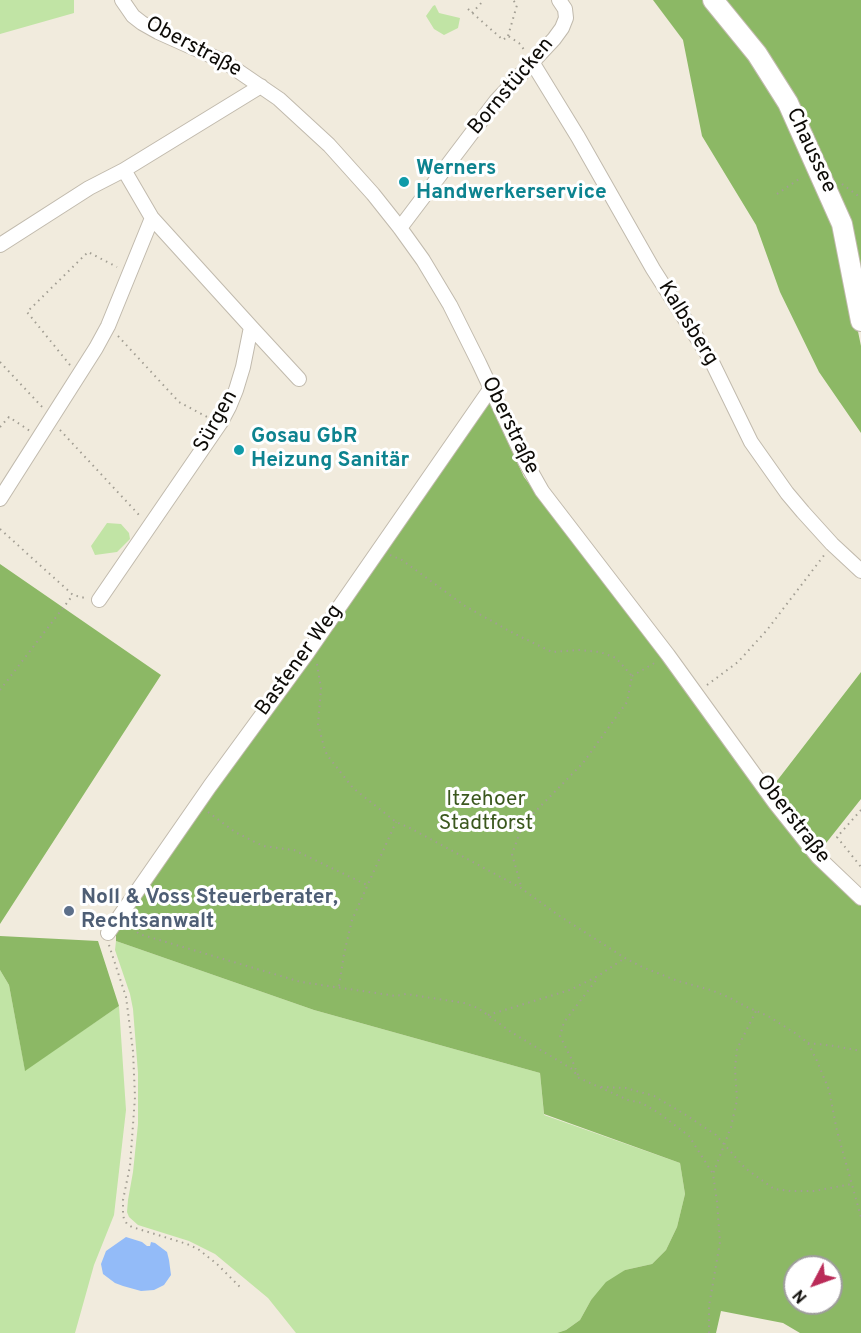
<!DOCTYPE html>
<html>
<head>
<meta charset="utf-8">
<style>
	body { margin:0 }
	#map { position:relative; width:861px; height:1333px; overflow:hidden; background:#f1ebdd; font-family:Overpass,sans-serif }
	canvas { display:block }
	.north { position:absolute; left:783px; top:1255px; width:60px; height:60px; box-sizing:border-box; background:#fff; border:2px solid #9e9d9c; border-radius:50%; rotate:229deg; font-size:16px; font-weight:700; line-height:24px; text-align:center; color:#0d0b07 }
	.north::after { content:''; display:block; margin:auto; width:21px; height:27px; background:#ba2b58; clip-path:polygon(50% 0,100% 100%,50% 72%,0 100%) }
</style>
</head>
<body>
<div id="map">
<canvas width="861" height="1333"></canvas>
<div class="north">N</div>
</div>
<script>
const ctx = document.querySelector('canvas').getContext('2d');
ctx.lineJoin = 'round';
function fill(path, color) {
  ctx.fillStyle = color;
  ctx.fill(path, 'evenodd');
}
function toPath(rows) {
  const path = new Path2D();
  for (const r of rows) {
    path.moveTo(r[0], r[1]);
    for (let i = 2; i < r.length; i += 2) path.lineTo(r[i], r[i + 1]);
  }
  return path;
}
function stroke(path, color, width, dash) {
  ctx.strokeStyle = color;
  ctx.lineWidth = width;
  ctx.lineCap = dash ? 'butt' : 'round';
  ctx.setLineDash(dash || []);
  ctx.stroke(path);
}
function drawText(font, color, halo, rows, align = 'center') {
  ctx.font = font + ' Overpass,sans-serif';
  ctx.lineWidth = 6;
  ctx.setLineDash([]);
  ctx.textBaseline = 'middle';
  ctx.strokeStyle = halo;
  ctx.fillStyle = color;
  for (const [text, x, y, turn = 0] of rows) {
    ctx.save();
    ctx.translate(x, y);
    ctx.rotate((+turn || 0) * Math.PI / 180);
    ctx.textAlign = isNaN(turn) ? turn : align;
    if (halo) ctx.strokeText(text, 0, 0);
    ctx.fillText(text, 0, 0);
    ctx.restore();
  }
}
const green = toPath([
	[0,0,74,0,74,13,0,34],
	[435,5,439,13,460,18,458,28,444,35,434,29,426,16,433,6],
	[107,523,121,524,129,533,130,539,117,552,95,555,91,546],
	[116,941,314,1010,540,1073,544,1115,680,1163,685,1194,677,1227,666,1250,652,1264,625,1270,591,1300,580,1320,566,1330,557,1333,296,1333,268,1298,215,1254,189,1241,138,1225,129,1217,127,1212,128,1200,133,1172,138,1124,138,1073,133,1009,130,994,115,950],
	[0,970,9,985,25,1070,119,1006,126,1110,114,1215,94,1265,75,1333,0,1333]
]);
const forest = toPath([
	[653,0,708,0,785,105,833,210,861,346,861,433,819,372,780,292,756,225,702,136,683,40],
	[724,0,861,0,861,290,843,208],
	[487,397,524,477,766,795,861,672,861,799,815,857,861,903,861,1333,800,1333,783,1323,721,1311,716,1333,557,1333,566,1330,580,1320,591,1300,606,1282,625,1270,652,1264,666,1250,677,1227,685,1194,680,1163,544,1114,540,1073,314,1010,116,941,116,930,270,713],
	[795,1267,831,1267,831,1303,795,1303],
	[0,564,161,675,0,924],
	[0,936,98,941,119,1006,25,1071,9,985,0,970]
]);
const water = toPath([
	[126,1237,142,1242,147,1246,150,1246,151,1242,155,1243,167,1252,169,1260,171,1275,164,1285,154,1290,141,1291,123,1286,115,1283,103,1274,101,1264,106,1251]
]);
const path = toPath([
	[468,9,503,40,508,36,519,43,526,52],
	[472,13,484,0],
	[508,36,517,5,513,0],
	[842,184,861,198],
	[777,194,802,177],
	[118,336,179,402,209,418],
	[0,362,44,409],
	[70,365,27,312,88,252,117,267],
	[0,427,9,417,30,431],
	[60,430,140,516],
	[0,529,73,595,85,598],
	[390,555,402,560,465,606,513,633,552,652,579,650,600,652,616,658,632,676,627,702,583,763,523,824,512,854,521,886],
	[317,664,321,689,318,724,324,747,327,755,353,788,396,822,410,828,521,888,558,915,625,958,642,967,678,981,711,990,728,997,747,1007,768,1016,795,1033,808,1043,817,1061,829,1090,837,1131,861,1217],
	[632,676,658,661],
	[707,685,738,662,767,630,825,554],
	[0,690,73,595],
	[861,810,837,837,861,867],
	[208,812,235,832,263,846,294,850,367,885],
	[131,922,134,929,139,934,301,982,396,996,406,994,464,1003,478,1008,511,1032,572,1069,579,1078,628,1100,642,1103,659,1113,689,1136,713,1174],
	[109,945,126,997,133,1051,135,1097,130,1166,123,1200,123,1214,124,1219,127,1224,132,1227,187,1244,198,1249,217,1264,242,1289],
	[339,986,344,954,352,920,396,822],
	[488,1015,570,990,598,976,625,958],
	[808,1043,835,1046,861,1051],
	[578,1075,572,1060,560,1036,564,1022,597,979],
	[601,1087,626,1088,654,1096,686,1115,716,1135,745,1168,774,1189,791,1191,814,1191,852,1184],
	[709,1333,709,1306,720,1242,717,1202,713,1174,731,1127,737,1100,735,1068,737,1049,756,1011]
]);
const street = toPath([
	[122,0,133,16,142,23,158,32,225,62,279,99,329,145,373,194,400,228,423,260,450,305,479,363,525,461,542,491,668,655,775,803,818,857,861,898],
	[532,62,578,137,653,269,711,360,751,442,787,493,803,512,832,544,861,571],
	[400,228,496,101,554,39,562,28,566,18,565,9,559,0],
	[0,245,89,188,124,170],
	[251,327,299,379],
	[0,499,96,348,108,326,152,218,124,170,261,86],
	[99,600,221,422,229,407,236,390,243,367,251,327,152,218],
	[108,933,210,786,308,652,491,388]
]);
const secondary = toPath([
	[713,0,757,54,788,103,842,224,861,321]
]);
const markers = [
	[404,182,6,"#0f9aa8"],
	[239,450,6,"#0f9aa8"],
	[69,911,6,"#5c6f8a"]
];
const streetNames = [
	["Oberstraße",193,48,28],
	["Bornstücken",512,87,-50],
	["Chaussee",810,151,65],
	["Kalbsberg",687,324,58],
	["Sürgen",217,422,-61],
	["Oberstraße",509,426,64],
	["Bastener Weg",300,661,-54],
	["Oberstraße",792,820,52]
];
const cultureNames = [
	["Werners",416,170],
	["Handwerkerservice",416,194],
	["Gosau GbR",251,438],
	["Heizung Sanitär",251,462]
];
const parkNames = [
	["Itzehoer",486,801],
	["Stadtforst",486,825]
];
const serviceNames = [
	["Noll & Voss Steuerberater,",81,899],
	["Rechtsanwalt",81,923]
];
fill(green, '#c1e4a5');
fill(forest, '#8cb865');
fill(water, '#93bbf8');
stroke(street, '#c1baad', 16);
stroke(secondary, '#c1baad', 22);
stroke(path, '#a29e93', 2, [1.5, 4.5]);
stroke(street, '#fff', 14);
stroke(secondary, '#fff', 20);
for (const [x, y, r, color] of markers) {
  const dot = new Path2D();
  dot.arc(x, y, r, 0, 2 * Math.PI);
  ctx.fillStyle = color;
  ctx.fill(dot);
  stroke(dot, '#fff', 2);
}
drawText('21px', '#0d0b07', '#fff', streetNames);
drawText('bold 21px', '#0d838f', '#fff', cultureNames, 'left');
drawText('21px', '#3b581e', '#fff', parkNames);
drawText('bold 21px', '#4e5e75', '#fff', serviceNames, 'left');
</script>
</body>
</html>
